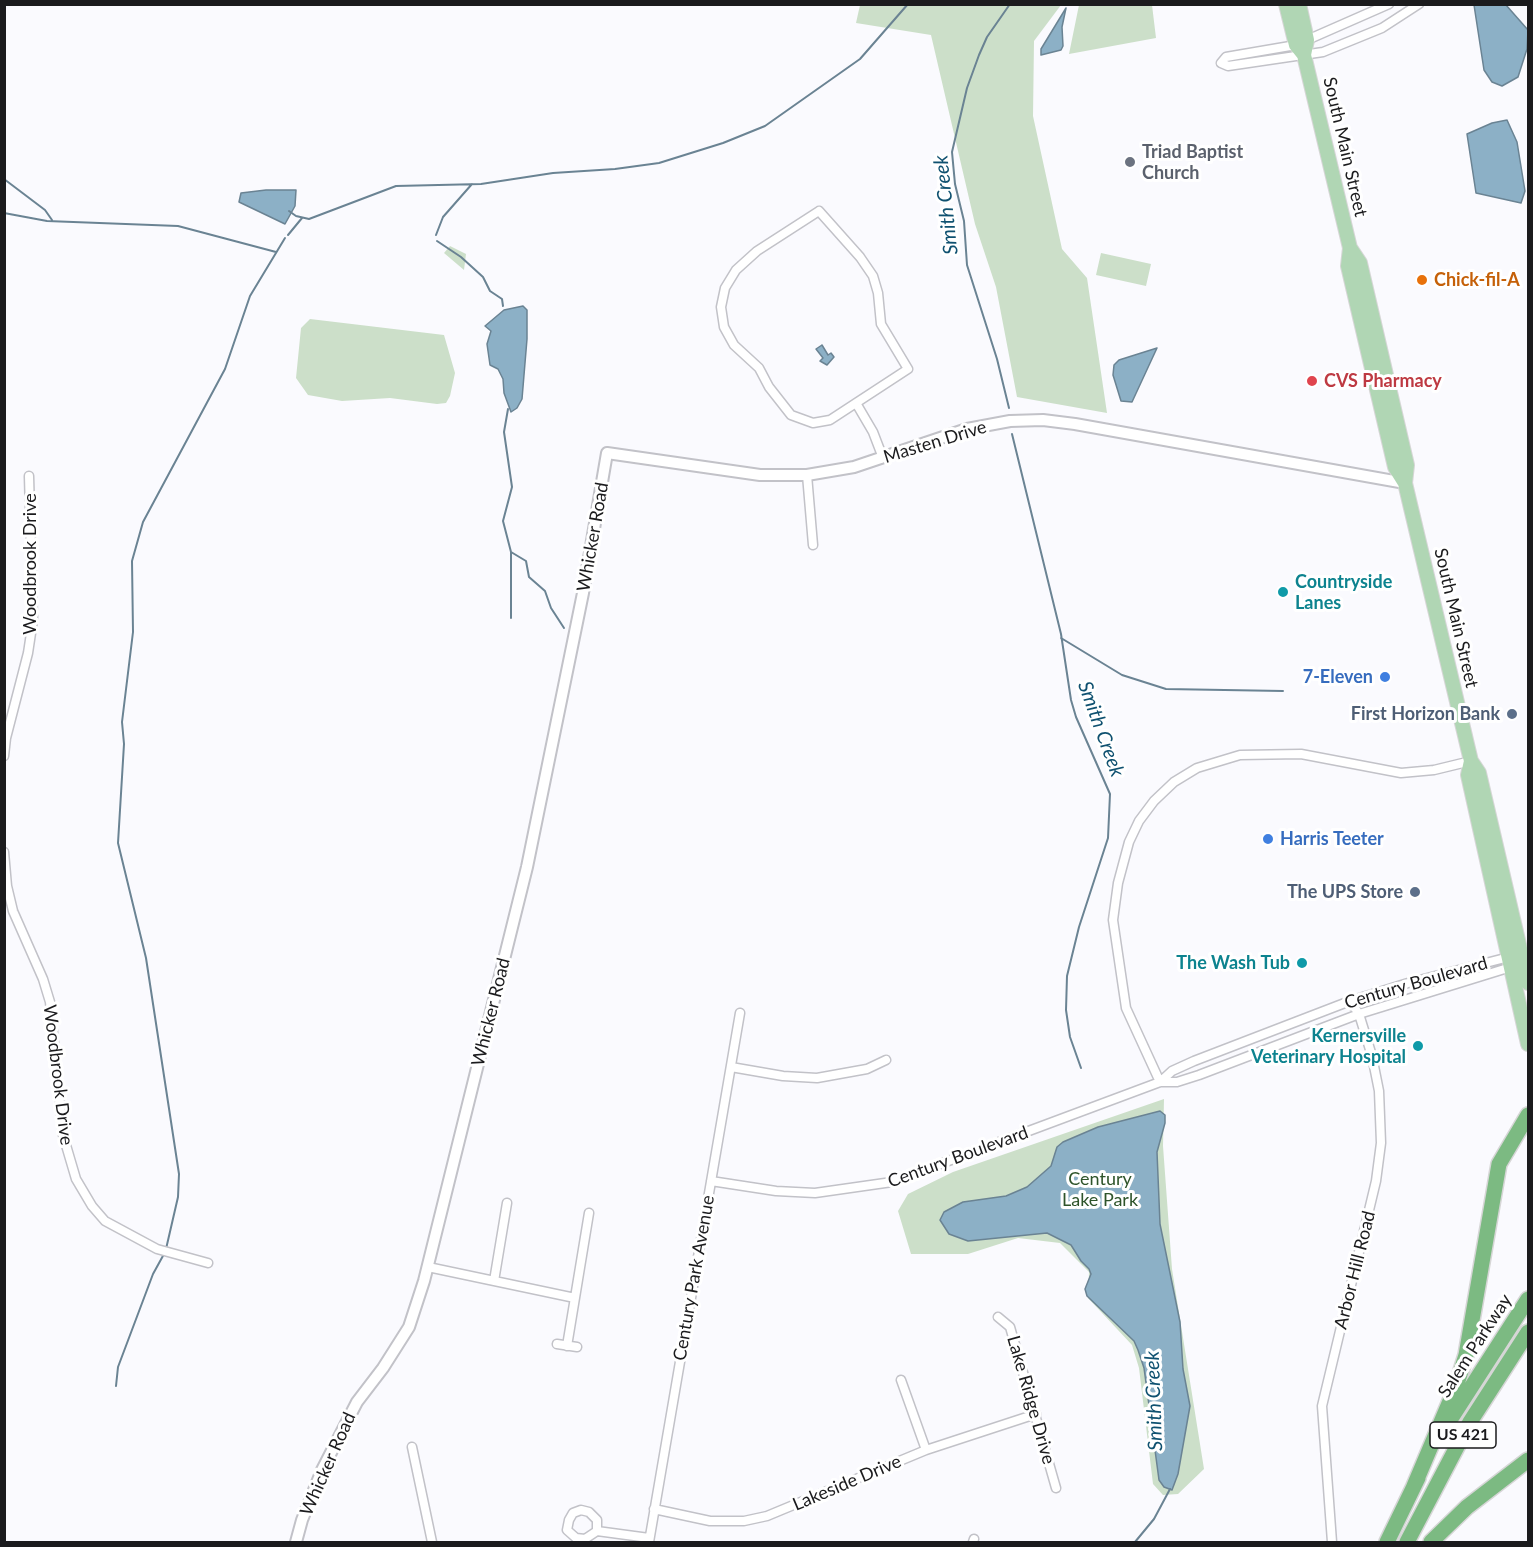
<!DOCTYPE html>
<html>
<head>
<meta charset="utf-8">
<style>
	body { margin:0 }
	#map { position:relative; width:1533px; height:1547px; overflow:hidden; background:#fafafe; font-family:Lato,sans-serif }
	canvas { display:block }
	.frame { position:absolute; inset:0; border:6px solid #1b1b1d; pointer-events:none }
</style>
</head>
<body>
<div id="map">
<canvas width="1533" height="1547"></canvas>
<div class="frame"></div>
</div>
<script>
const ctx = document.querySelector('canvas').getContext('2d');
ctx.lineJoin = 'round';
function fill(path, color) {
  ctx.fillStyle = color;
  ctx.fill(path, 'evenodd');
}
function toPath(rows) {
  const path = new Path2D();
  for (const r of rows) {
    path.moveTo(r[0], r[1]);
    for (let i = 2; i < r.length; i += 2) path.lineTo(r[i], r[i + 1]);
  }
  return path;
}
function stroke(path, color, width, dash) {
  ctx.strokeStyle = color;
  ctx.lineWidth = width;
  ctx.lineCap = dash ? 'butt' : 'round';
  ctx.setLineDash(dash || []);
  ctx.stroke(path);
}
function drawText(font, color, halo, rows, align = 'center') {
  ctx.font = font + ' Lato,sans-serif';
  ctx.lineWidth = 6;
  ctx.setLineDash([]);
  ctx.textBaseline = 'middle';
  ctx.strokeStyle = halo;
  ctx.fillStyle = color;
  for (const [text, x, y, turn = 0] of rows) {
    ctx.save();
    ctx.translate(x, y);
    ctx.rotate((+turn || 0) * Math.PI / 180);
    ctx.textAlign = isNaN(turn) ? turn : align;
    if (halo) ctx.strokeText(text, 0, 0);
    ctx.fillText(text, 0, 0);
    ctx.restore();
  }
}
const green = toPath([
	[860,5,1061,5,1034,41,1033,116,1062,249,1087,278,1107,413,1017,397,996,287,975,224,931,35,856,23],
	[1079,5,1152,5,1156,38,1069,54],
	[450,246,466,254,464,270,444,253],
	[1101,253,1151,264,1146,286,1096,275],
	[310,319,444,335,455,373,450,396,446,403,437,404,390,398,342,401,308,395,296,378,301,328],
	[1164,1099,1163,1146,1172,1269,1204,1469,1178,1494,1163,1495,1153,1484,1139,1368,1132,1345,1088,1298,1089,1272,1060,1243,1018,1238,968,1254,911,1254,898,1211,908,1194,953,1172]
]);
const water = toPath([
	[1474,5,1506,5,1528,30,1527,49,1518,77,1502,86,1492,82,1484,70,1474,5],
	[1066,8,1062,27,1063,46,1061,50,1041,55,1041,49,1066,8],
	[1507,120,1517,142,1525,191,1521,203,1476,193,1467,134,1492,123,1507,120],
	[266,190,296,190,295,206,285,224,239,202,241,193,266,190],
	[523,306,527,310,527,339,522,399,517,408,511,412,504,393,503,379,498,369,490,365,487,344,491,331,485,326,504,310,523,306],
	[822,345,828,355,831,353,834,357,827,365,820,361,823,358,816,349,822,345],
	[1157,348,1132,402,1121,401,1113,375,1114,365,1119,360,1157,348],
	[1160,1111,1165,1115,1165,1123,1157,1152,1160,1224,1180,1322,1183,1369,1190,1406,1178,1474,1172,1490,1164,1487,1159,1480,1144,1368,1138,1350,1134,1341,1087,1296,1085,1289,1091,1274,1089,1269,1081,1261,1071,1245,1047,1233,968,1241,949,1234,940,1220,944,1212,963,1202,1006,1196,1027,1187,1051,1166,1057,1147,1063,1142,1098,1127,1160,1111]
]);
const stream = toPath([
	[4,179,45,210,52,220],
	[289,211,296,216,309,219,396,186,481,184,553,173,615,169,659,163,723,143,765,126,860,59,908,4],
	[4,213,47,221,178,226,276,252],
	[288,235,302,218],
	[436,235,443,217,472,184],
	[437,241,461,257,483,277,490,291,502,299,503,306],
	[1009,408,997,359,967,265,964,221,955,184,952,152,967,88,979,55,987,37,1010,4],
	[508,409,504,432,512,487,503,521,511,552,526,561,529,577,545,591,551,608,564,628],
	[1012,434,1061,634,1071,700,1076,717,1110,794,1108,838,1079,927,1067,976,1066,1010,1070,1037,1081,1068],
	[511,552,511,618],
	[1061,638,1122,675,1166,689,1283,691],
	[166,1249,178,1197,179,1174,146,958,118,843,124,744,122,722,133,632,132,561,143,522,225,369,250,296,285,238],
	[116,1386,118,1367,153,1274,164,1254],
	[1135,1542,1154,1519,1170,1489]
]);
const minor = toPath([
	[1307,40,1389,4],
	[1296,45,1226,57,1221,63,1228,66,1323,52,1382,28,1419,4],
	[819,211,860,257,873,276,878,293,881,324,908,369,830,420,813,423,791,415,769,387,759,368,734,345,724,327,721,307,725,288,736,270,757,251,819,211],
	[856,403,873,432,883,458],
	[807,475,813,545],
	[4,756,6,738,28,653,33,620,29,476],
	[4,852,7,886,13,911,43,979,50,1002,63,1135,76,1179,92,1206,105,1221,157,1249,208,1263],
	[731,1067,783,1076,817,1078,867,1069,886,1060],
	[1160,1082,1126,1008,1113,920,1118,883,1129,842,1139,821,1154,801,1174,782,1197,768,1240,755,1301,754,1401,773,1434,770,1471,761],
	[1160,1082,1177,1082,1199,1075,1359,1014,1511,967],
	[711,1181,776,1191,815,1193,892,1182,1160,1082,1172,1071,1194,1061,1350,1001,1408,983,1509,957],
	[428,1267,575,1298],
	[494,1281,507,1203],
	[998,1317,1010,1327,1056,1488],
	[557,1344,577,1347],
	[567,1346,589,1213],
	[901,1380,926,1450],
	[412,1447,432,1542],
	[654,1509,710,1521,744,1521,767,1516,926,1450,1036,1414],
	[597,1531,597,1520,589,1512,581,1510,573,1513,569,1520,567,1530,576,1538,585,1539,597,1531,649,1538],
	[649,1542,740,1013],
	[973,1542,974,1539],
	[1332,1542,1322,1406,1376,1181,1381,1143,1379,1091,1372,1056,1359,1014,1350,1001]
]);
const tertiary = toPath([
	[296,1542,302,1520,322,1470,357,1402,383,1368,409,1327,424,1281,527,867,583,593,607,453,760,475,807,475,854,467,967,429,1010,421,1043,420,1075,424,1405,483]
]);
const primary = toPath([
	[1286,4,1296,45,1304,55],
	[1299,4,1307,40,1304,55,1350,248,1360,263,1407,465,1405,483,1471,761,1479,773,1528,983],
	[1350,248,1348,266,1395,467,1405,483],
	[1471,761,1468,775,1528,1044]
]);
const motorway = toPath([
	[1452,1417,1528,1299],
	[1414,1486,1456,1387,1466,1355,1499,1164,1528,1115],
	[1387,1542,1418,1478],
	[1407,1542,1470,1422,1528,1332],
	[1431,1542,1467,1507,1528,1460]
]);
const markers = [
	[1130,162,6,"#6b7280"],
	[1422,280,6,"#e8710a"],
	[1312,381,6,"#e0444e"],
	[1283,592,6,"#0f9aa8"],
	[1385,677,6,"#3f7fe0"],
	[1512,714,6,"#5c6f8a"],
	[1268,839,6,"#3f7fe0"],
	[1415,892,6,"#5c6f8a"],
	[1302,963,6,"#0f9aa8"],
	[1418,1046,6,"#0f9aa8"]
];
const shields = [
	[1463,1435,66]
];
const shieldNames = [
	["US 421",1463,1435]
];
const streetNames = [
	["South Main Street",1345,147,77],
	["Masten Drive",935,442,-17],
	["Whicker Road",593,537,-80],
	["Woodbrook Drive",30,564,-90],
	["South Main Street",1456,618,77],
	["Century Boulevard",1416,983,-16],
	["Whicker Road",491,1012,-76],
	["Woodbrook Drive",58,1075,83],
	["Century Boulevard",958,1157,-20],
	["Arbor Hill Road",1355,1270,-76],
	["Century Park Avenue",694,1278,-80],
	["Salem Parkway",1475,1346,-57],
	["Lake Ridge Drive",1031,1400,74],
	["Whicker Road",328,1464,-66],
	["Lakeside Drive",847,1483,-23]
];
const worshipNames = [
	["Triad Baptist",1142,152],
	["Church",1142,173]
];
const foodNames = [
	["Chick-fil-A",1434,280]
];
const healthNames = [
	["CVS Pharmacy",1324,381]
];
const cultureNames = [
	["Countryside",1295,582,"left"],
	["Lanes",1295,603,"left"],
	["The Wash Tub",1290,963],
	["Kernersville",1406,1036],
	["Veterinary Hospital",1406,1057]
];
const shopNames = [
	["7-Eleven",1373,677],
	["Harris Teeter",1280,839,"left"]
];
const serviceNames = [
	["First Horizon Bank",1500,714],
	["The UPS Store",1403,892]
];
const parkNames = [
	["Century",1100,1179],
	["Lake Park",1100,1200]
];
const waterNames = [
	["Smith Creek",946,205,-96],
	["Smith Creek",1101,729,70],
	["Smith Creek",1154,1401,-92]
];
fill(green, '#ccdfc9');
fill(water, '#8cb0c6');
stroke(water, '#6a8393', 1.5);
stroke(stream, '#6a8393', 2);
stroke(minor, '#c2c2c8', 11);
stroke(tertiary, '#c2c2c8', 14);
stroke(primary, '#d6d6d6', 16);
stroke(motorway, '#d6d6d6', 18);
stroke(minor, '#fff', 8);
stroke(tertiary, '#fff', 10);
stroke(primary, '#b0d6b4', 14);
stroke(motorway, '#7cba82', 15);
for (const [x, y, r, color] of markers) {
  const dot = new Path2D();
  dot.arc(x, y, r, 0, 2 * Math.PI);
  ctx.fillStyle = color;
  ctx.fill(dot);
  stroke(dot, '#fff', 2);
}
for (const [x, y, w] of shields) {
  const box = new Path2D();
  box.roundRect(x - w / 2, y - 13, w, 26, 4.5);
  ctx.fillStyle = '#fff';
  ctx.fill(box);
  stroke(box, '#1b1b1d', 1.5);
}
drawText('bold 16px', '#1b1b1d', null, shieldNames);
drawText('18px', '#1b1b1d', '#fff', streetNames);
drawText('bold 18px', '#5b616d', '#fff', worshipNames, 'left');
drawText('bold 18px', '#c56008', '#fff', foodNames, 'left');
drawText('bold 18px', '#be3a42', '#fff', healthNames, 'left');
drawText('bold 18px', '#0d838f', '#fff', cultureNames, 'right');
drawText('bold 18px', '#366cbe', '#fff', shopNames, 'right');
drawText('bold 18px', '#4e5e75', '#fff', serviceNames, 'right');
drawText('18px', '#2e542a', '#fff', parkNames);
drawText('italic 20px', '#0f5170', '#fff', waterNames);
</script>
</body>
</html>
